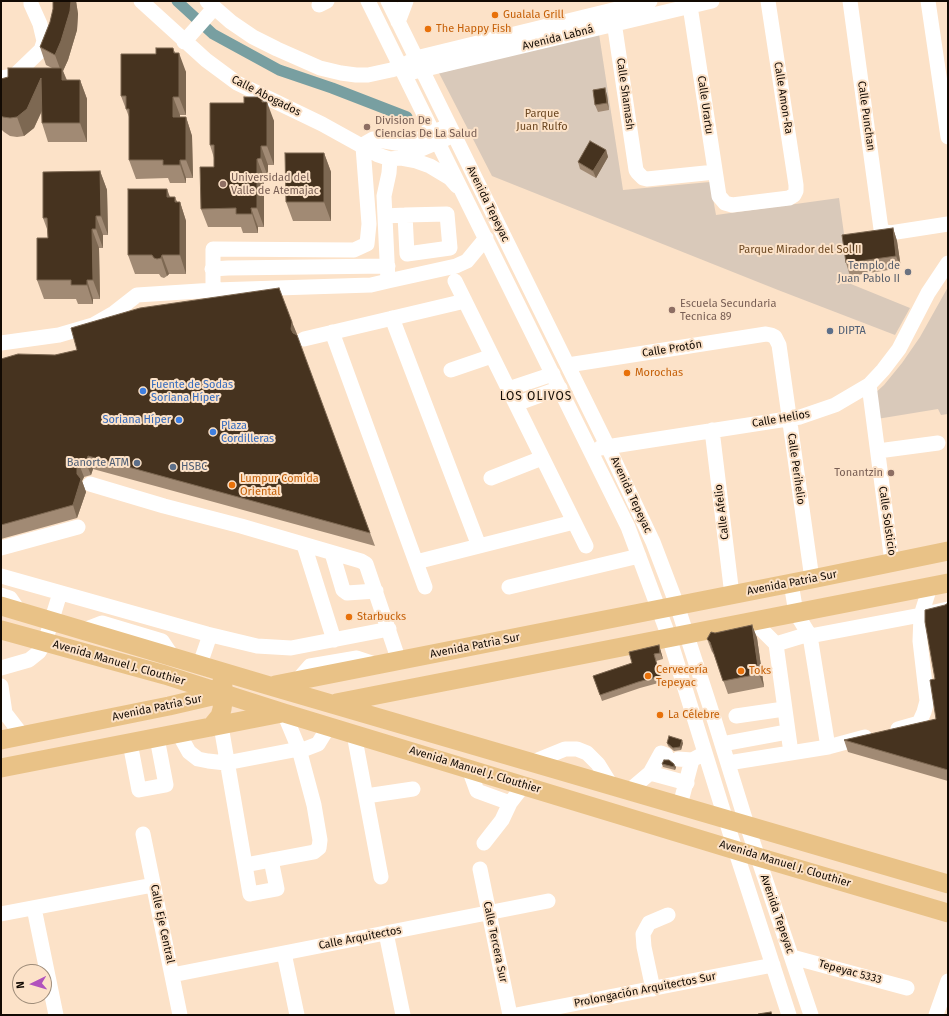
<!DOCTYPE html>
<html>
<head>
<meta charset="utf-8">
<style>
	body { margin:0 }
	#map { position:relative; width:949px; height:1016px; overflow:hidden; background:#fce2c8; font-family:"Fira Sans",sans-serif }
	canvas { display:block }
	.frame { position:absolute; inset:0; border:2px solid #120a03; pointer-events:none }
	.north { position:absolute; left:12px; top:964px; width:40px; height:40px; box-sizing:border-box; background:#fce2c8; border:1px solid #9e8c79; border-radius:50%; rotate:265deg; font-size:11px; font-weight:700; line-height:16px; text-align:center; color:#120a03 }
	.north::after { content:''; display:block; margin:auto; width:14px; height:18px; background:#b153bd; clip-path:polygon(50% 0,100% 100%,50% 72%,0 100%) }
</style>
</head>
<body>
<div id="map">
<canvas width="949" height="1016"></canvas>
<div class="frame"></div>
<div class="north">N</div>
</div>
<script>
const ctx = document.querySelector('canvas').getContext('2d');
ctx.lineJoin = 'round';
function fill(path, color) {
  ctx.fillStyle = color;
  ctx.fill(path, 'evenodd');
}
function toPath(rows) {
  const path = new Path2D();
  for (const r of rows) {
    path.moveTo(r[0], r[1]);
    for (let i = 2; i < r.length; i += 2) path.lineTo(r[i], r[i + 1]);
  }
  return path;
}
function stroke(path, color, width, dash) {
  ctx.strokeStyle = color;
  ctx.lineWidth = width;
  ctx.lineCap = dash ? 'butt' : 'round';
  ctx.setLineDash(dash || []);
  ctx.stroke(path);
}
function drawText(font, color, halo, rows, align = 'center') {
  ctx.font = font + ' "Fira Sans",sans-serif';
  ctx.lineWidth = 4;
  ctx.setLineDash([]);
  ctx.textBaseline = 'middle';
  ctx.strokeStyle = halo;
  ctx.fillStyle = color;
  for (const [text, x, y, turn = 0] of rows) {
    ctx.save();
    ctx.translate(x, y);
    ctx.rotate((+turn || 0) * Math.PI / 180);
    ctx.textAlign = isNaN(turn) ? turn : align;
    if (halo) ctx.strokeText(text, 0, 0);
    ctx.fillText(text, 0, 0);
    ctx.restore();
  }
}
const green = toPath([
	[599,34,623,190,710,182,716,215,839,198,851,284,910,308,895,335,778,290,492,176,439,73],
	[948,287,948,414,941,415,938,409,877,419,873,395,884,385,902,363,920,337]
]);
const canal = toPath([
	[177,1,213,34,279,70,332,88,407,117]
]);
const minor = toPath([
	[141,1,206,60,237,83,322,124,378,155,390,159,400,158,447,138],
	[207,1,231,22,253,37,277,49,320,68,341,73,356,75,368,75,391,70,401,67,416,58,650,1],
	[368,1,628,527,669,637,735,849,789,1015],
	[388,1,608,447,653,542,677,605,715,722,747,825,811,1015],
	[850,1,881,229,883,231,890,233,948,224],
	[928,1,948,137],
	[319,5,327,1],
	[690,6,719,196,725,203,732,205,789,198,794,195,796,191,796,185,768,1],
	[613,15,636,170,638,173,643,178,647,179,715,172],
	[398,22,406,1],
	[184,42,214,8],
	[413,72,712,1],
	[1,78,14,76,41,50,44,41,40,24,31,4,31,1],
	[400,158,416,161,430,166,450,178,457,186],
	[390,159,389,173,384,196,388,281,371,285,215,290,213,284,213,249,354,250,367,244,369,224,363,147,366,143,373,139,396,143,412,142,443,128],
	[385,216,405,215,447,214,450,248,407,254,405,215],
	[212,269,228,268,388,266],
	[388,281,456,266,467,261,486,238],
	[455,281,586,546],
	[392,318,479,546],
	[332,332,425,587],
	[304,339,465,301],
	[1,343,59,335,93,325,114,313,137,295,215,290],
	[568,365,766,334,771,335,775,337,779,345,812,579],
	[451,370,492,356],
	[869,385,892,562],
	[508,389,553,374],
	[516,404,560,388],
	[712,430,732,595],
	[600,448,800,417,835,405,869,385,883,370,899,349,928,293,948,263],
	[878,451,938,443],
	[491,478,542,458],
	[90,484,164,506,241,526,361,561,366,564,399,661],
	[304,545,334,640],
	[1,548,78,527],
	[332,553,343,590,347,593,376,591],
	[416,562,574,522],
	[1,576,207,634,257,646,291,648,389,629],
	[791,583,796,613,810,636,921,615,930,587],
	[509,587,639,556],
	[1,595,10,598,19,611],
	[753,621,776,644,791,753],
	[84,630,102,623,162,641,172,656],
	[810,636,828,747],
	[776,644,809,634],
	[200,664,210,635],
	[1,668,29,660,39,652,45,642,60,593],
	[297,681,310,666,357,658,378,665],
	[1,686,5,713,22,735],
	[284,713,299,749,305,749,318,744,329,726],
	[736,716,784,709],
	[221,726,250,894,277,889,271,860],
	[898,729,919,723,924,712,927,701,920,641,921,615,948,609],
	[179,734,189,752,198,759,208,761,226,763,299,749,314,805,320,840,319,848,314,852,245,865],
	[354,734,381,877],
	[130,743,139,790,166,785,157,738],
	[722,744,787,732],
	[678,759,692,760],
	[533,762,565,749,577,749,587,753,598,764,611,785],
	[728,763,828,747,865,737],
	[469,769,477,791,510,803,524,785],
	[650,773,661,753,666,755],
	[630,790,650,773,687,783],
	[366,796,413,789],
	[680,805,692,760,705,753],
	[143,834,180,1015],
	[484,843,502,820,510,803],
	[480,869,510,1015],
	[34,908,56,1015],
	[1,914,153,885],
	[386,933,403,1015],
	[284,953,297,1015],
	[792,957,907,988],
	[172,975,548,901],
	[653,989,644,947,643,934,649,923,668,915],
	[516,1015,773,965],
	[936,1015,948,981]
]);
const major = toPath([
	[1,606,270,686,948,884],
	[1,630,165,675,284,713,758,857,948,913],
	[275,685,812,579,948,551],
	[336,703,948,583],
	[211,727,220,716,222,709,224,693,222,681],
	[1,740,169,706,225,693],
	[1,768,282,713]
]);
const wall = toPath([
	[53,1,76,1,78,14,77,30,68,60,63,71,67,80,80,80,87,99,87,142,48,142,42,123,42,111,34,128,24,136,17,137,10,136,4,132,1,129,1,79,52,68,46,65,40,47,50,22,53,9],
	[175,53,186,72,186,115,180,115,180,117,186,117,192,136,193,178,186,178,186,183,170,183,168,178,136,179,129,160,129,117,121,96,156,54],
	[607,95,609,110,598,112,595,105],
	[264,102,274,121,274,165,268,165,268,177,264,177,264,227,258,227,258,233,243,233,241,227,208,227,201,209,214,167,214,158,210,145,244,103],
	[606,150,608,157,596,178,580,169,578,162],
	[324,153,331,172,331,221,293,221,286,202],
	[100,171,107,190,108,235,103,235,103,248,99,248,100,299,93,299,93,304,78,304,76,299,44,299,37,280,48,238,47,229,43,218],
	[170,197,177,202,180,202,186,221,186,274,169,274,167,276,164,278,161,277,159,274,135,274,128,255],
	[893,228,897,241,901,268,850,276,846,263],
	[279,288,375,546,93,469,91,475,84,477,82,481,86,492,77,518,1,539,1,359,55,355,77,350],
	[948,603,948,781,848,752,844,740,936,719,935,679,945,605],
	[752,625,757,638,764,687,728,694,714,654,712,652,707,639,715,633],
	[659,645,663,659,656,661,662,682,640,688,602,701,593,676,632,663],
	[667,743,683,743,681,750,674,751,668,746],
	[662,764,676,767,675,770,663,767]
]);
const shadedWall = toPath([
	[71,1,76,1,78,14,77,30,68,60,63,71,69,87,62,80,62,74,55,55],
	[173,48,179,63,179,53,186,72,186,115,179,97],
	[41,78,48,97,34,128,24,136,17,117],
	[80,80,87,99,87,142,80,123],
	[605,88,607,95,609,110,607,103],
	[173,97,180,115,180,136,173,117],
	[262,97,267,112,267,102,274,121,274,165,267,146],
	[186,117,192,136,193,178,186,160],
	[261,146,268,165,268,177,261,158],
	[606,150,608,157,596,178,593,171],
	[324,153,331,172,331,221,324,202],
	[257,159,264,177,264,227,257,208],
	[180,160,186,178,186,183,180,165],
	[100,171,107,190,108,235,101,216],
	[167,189,174,208,167,197],
	[175,197,180,209,180,202,186,221,186,274,180,255],
	[251,208,258,227,258,233,252,214],
	[96,216,103,235,103,248,96,229],
	[893,228,897,241,901,268,896,256],
	[92,229,99,248,100,299,93,280],
	[162,255,169,274,167,276,161,258],
	[87,280,93,299,93,304,87,285],
	[292,322,297,334,295,341,291,329],
	[88,456,93,469,91,475,86,463],
	[79,464,84,477,82,481,86,492,77,518,73,505,77,468],
	[752,625,757,638,764,687,759,674],
	[659,645,663,659,660,653],
	[682,740,683,743,681,750,680,747],
	[674,764,676,767,675,770,674,767]
]);
const building = toPath([
	[53,1,71,1,70,11,61,41,55,55,40,47,50,22,53,9,53,1],
	[156,48,173,48,174,53,179,53,179,97,173,97,173,117,186,117,186,160,180,160,180,165,163,165,163,160,129,160,129,109,126,109,126,96,121,96,121,54,156,54,156,48],
	[8,68,62,68,62,80,80,80,80,123,42,123,41,78,27,109,17,117,10,118,3,117,1,116,1,79,8,77,8,68],
	[605,88,607,103,595,105,593,90,605,88],
	[244,97,262,97,262,102,267,102,267,146,261,146,261,158,257,159,257,208,251,208,252,214,236,214,236,208,201,209,200,167,214,167,214,145,210,145,210,103,244,103,244,97],
	[590,141,606,150,593,171,578,162,590,141],
	[285,153,324,153,324,202,286,202,285,153],
	[100,171,101,216,96,216,96,229,92,229,93,280,87,280,87,285,71,285,71,280,37,280,37,238,48,238,47,218,43,218,43,172,100,171],
	[128,189,167,189,167,197,175,197,175,202,180,202,180,255,162,255,161,258,157,259,154,258,152,255,128,255,128,189],
	[893,228,896,256,846,263,842,235,893,228],
	[279,288,292,322,291,329,293,333,297,335,370,533,88,456,86,463,79,464,77,468,77,474,81,479,73,505,1,525,1,359,18,354,55,355,77,350,71,328,140,308,279,288],
	[948,603,948,770,844,740,936,719,930,680,935,679,925,622,925,610,945,605,948,603],
	[752,625,759,674,723,681,710,642,707,639,711,632,715,633,752,625],
	[659,645,660,653,654,654,660,676,638,682,600,695,593,676,632,663,629,652,659,645],
	[669,736,682,740,680,747,673,748,667,743,669,736],
	[664,760,669,760,674,764,674,767,662,764,664,760],
	[771,1012,772,1015,758,1015,758,1014,771,1012]
]);
const markers = [
	[495,15,4,"#e8710a"],
	[428,29,4,"#e8710a"],
	[367,127,4,"#8d6e63"],
	[223,184,4,"#8d6e63"],
	[908,272,4,"#6b7280"],
	[672,310,4,"#8d6e63"],
	[830,331,4,"#5c6f8a"],
	[627,373,4,"#e8710a"],
	[143,391,4,"#3f7fe0"],
	[179,420,4,"#3f7fe0"],
	[213,432,4,"#3f7fe0"],
	[137,463,4,"#5c6f8a"],
	[173,467,4,"#5c6f8a"],
	[891,473,4,"#8d6e63"],
	[232,485,4,"#e8710a"],
	[349,617,4,"#e8710a"],
	[741,671,4,"#e8710a"],
	[648,676,4,"#e8710a"],
	[660,715,4,"#e8710a"]
];
const foodNames = [
	["Gualala Grill",503,15],
	["The Happy Fish",436,29],
	["Morochas",635,373],
	["Lumpur Comida",240,479],
	["Oriental",240,492],
	["Starbucks",357,617],
	["Cervecería",656,670],
	["Tepeyac",656,683],
	["Toks",749,671],
	["La Célebre",668,715]
];
const streetNames = [
	["Avenida Labná",558,38,-14],
	["Calle Shamash",625,94,82],
	["Calle Abogados",266,96,27],
	["Calle Amon-Ra",783,98,81],
	["Calle Urartu",705,105,82],
	["Calle Punchan",866,116,82],
	["Avenida Tepeyac",488,204,64],
	["Calle Protón",672,349,-9],
	["Calle Helios",781,419,-10],
	["Calle Perihelio",796,469,82],
	["Avenida Tepeyac",631,495,65],
	["Calle Afelio",722,512,-97],
	["Calle Solsticio",887,521,82],
	["Avenida Patria Sur",792,583,-11],
	["Avenida Patria Sur",475,646,-11],
	["Avenida Manuel J. Clouthier",119,663,16],
	["Avenida Patria Sur",157,708,-12],
	["Avenida Manuel J. Clouthier",475,770,17],
	["Avenida Manuel J. Clouthier",785,864,17],
	["Avenida Tepeyac",777,914,71],
	["Calle Eje Central",162,924,78],
	["Calle Arquitectos",360,938,-11],
	["Calle Tercera Sur",495,942,78],
	["Tepeyac 5333",850,972,15],
	["Prolongación Arquitectos Sur",645,990,-11]
];
const parkNames = [
	["Parque",542,114],
	["Juan Rulfo",542,127],
	["Parque Mirador del Sol II",800,250]
];
const educationNames = [
	["Division De",375,121],
	["Ciencias De La Salud",375,134],
	["Universidad del",231,178],
	["Valle de Atemajac",231,191],
	["Escuela Secundaria",680,304],
	["Tecnica 89",680,317],
	["Tonantzin",883,473,"right"]
];
const worshipNames = [
	["Templo de",900,266],
	["Juan Pablo II",900,279]
];
const serviceNames = [
	["DIPTA",838,331],
	["Banorte ATM",129,463,"right"],
	["HSBC",181,467]
];
const shopNames = [
	["Fuente de Sodas",151,385],
	["Soriana Híper",151,398],
	["Soriana Híper",171,420,"right"],
	["Plaza",221,426],
	["Cordilleras",221,439]
];
const neighbourhoodNames = [
	["LOS OLIVOS",536,397]
];
fill(green, '#d9c9ba');
stroke(canal, '#789fa1', 11);
stroke(minor, '#fff', 15);
stroke(major, '#e9c287', 19);
fill(wall, '#a18a74');
fill(shadedWall, '#7d6852');
fill(building, '#46331f');
stroke(building, '#7d6852', 1);
for (const [x, y, r, color] of markers) {
  const dot = new Path2D();
  dot.arc(x, y, r, 0, 2 * Math.PI);
  ctx.fillStyle = color;
  ctx.fill(dot);
  stroke(dot, '#fce2c8', 1.5);
}
drawText('11px', '#c56008', '#fce2c8', foodNames, 'left');
drawText('11px', '#120a03', '#fce2c8', streetNames);
drawText('11px', '#6d4923', '#fce2c8', parkNames);
drawText('11px', '#785e54', '#fce2c8', educationNames, 'left');
drawText('11px', '#5b616d', '#fce2c8', worshipNames, 'right');
drawText('11px', '#4e5e75', '#fce2c8', serviceNames, 'left');
drawText('11px', '#366cbe', '#fce2c8', shopNames, 'left');
ctx.letterSpacing = '1px';
drawText('12px', '#120a03', '#fce2c8', neighbourhoodNames);
ctx.letterSpacing = '0px';
</script>
</body>
</html>
